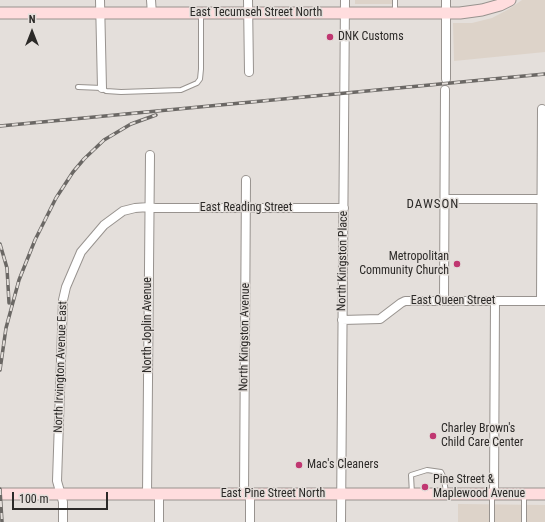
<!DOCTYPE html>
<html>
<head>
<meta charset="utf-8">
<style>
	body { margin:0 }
	#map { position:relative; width:545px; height:522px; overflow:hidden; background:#e4dfdb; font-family:"Roboto Condensed",sans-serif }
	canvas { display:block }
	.north { position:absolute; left:12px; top:12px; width:40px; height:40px; -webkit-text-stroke:3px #e4dfdb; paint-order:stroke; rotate:0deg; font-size:11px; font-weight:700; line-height:16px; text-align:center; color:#2c2a28 }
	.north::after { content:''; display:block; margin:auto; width:14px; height:18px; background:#2c2a28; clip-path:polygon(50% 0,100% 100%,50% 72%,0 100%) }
	.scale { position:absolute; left:12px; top:492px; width:96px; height:18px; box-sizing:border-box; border:2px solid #2c2a28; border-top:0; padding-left:5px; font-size:12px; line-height:14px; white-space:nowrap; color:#2c2a28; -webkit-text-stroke:3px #e4dfdb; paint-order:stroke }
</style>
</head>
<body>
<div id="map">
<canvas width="545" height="522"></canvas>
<div class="north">N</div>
<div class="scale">100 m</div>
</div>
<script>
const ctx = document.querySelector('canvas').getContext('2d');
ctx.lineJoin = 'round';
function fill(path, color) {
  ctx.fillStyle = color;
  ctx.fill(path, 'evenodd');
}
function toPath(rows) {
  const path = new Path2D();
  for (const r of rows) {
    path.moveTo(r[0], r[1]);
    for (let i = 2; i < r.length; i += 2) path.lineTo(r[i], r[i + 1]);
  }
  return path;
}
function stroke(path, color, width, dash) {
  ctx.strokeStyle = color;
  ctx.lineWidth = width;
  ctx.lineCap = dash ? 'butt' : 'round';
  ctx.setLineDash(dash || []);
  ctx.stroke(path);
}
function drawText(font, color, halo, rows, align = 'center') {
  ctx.font = font + ' "Roboto Condensed",sans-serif';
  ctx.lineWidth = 3;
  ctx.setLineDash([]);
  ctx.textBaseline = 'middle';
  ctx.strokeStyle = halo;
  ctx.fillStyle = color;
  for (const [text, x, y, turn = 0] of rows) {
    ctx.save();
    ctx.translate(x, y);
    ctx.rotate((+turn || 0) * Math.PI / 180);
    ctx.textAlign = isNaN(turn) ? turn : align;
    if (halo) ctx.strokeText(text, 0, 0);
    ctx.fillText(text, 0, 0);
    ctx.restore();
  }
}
const built = toPath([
	[355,0,393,0,393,4,355,4],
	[522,0,545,0,545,52,454,61,453,23,472,23,492,18,509,9],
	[458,504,545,505,545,522,458,522]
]);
const lane = toPath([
	[395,12,395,0],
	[78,87,102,88,106,91,121,92,181,90,197,83,200,79,201,69,201,14],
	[412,494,411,475,427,470,441,472,444,478,446,493],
	[492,522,492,494],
	[524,522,524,494]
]);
const street = toPath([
	[100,0,102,88],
	[151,0,152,14],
	[248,0,249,72],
	[446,0,446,79],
	[445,199,545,199],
	[444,301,445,90],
	[541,301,542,109],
	[342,320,380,319,401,303,405,301,545,301],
	[147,494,150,155],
	[159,494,159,522],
	[244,494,246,180],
	[494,494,495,301],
	[63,522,63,502,57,481,63,300,66,287,81,252,104,225,123,211,135,208,149,207,155,208,344,208],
	[250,522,250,494],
	[341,522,345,0]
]);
const secondary = toPath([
	[0,13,460,13,482,10,500,5,510,0],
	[0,494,545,494]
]);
const rail = toPath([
	[0,126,545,74],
	[0,244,7,268,9,303],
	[0,370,6,328,19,280,35,240,56,198,73,172,84,159,104,140,131,124,156,115],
	[0,489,2,522]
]);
const markers = [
	[330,37,4,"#c03771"],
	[457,264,4,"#c03771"],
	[433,436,4,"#c03771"],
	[299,465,4,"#c03771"],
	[425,487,4,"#c03771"]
];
const streetNames = [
	["East Tecumseh Street North",256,13],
	["East Reading Street",246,208],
	["North Kingston Place",343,261,-89],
	["East Queen Street",453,301],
	["North Joplin Avenue",148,325,-90],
	["North Kingston Avenue",245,337,-89],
	["North Irvington Avenue East",61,367,-88],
	["East Pine Street North",273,494]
];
const poiNames = [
	["DNK Customs",338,37],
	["Metropolitan",449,257,"right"],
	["Community Church",449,271,"right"],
	["Charley Brown's",441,429],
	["Child Care Center",441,443],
	["Mac's Cleaners",307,465],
	["Pine Street &",433,480],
	["Maplewood Avenue",433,494]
];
const neighbourhoodNames = [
	["DAWSON",433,205]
];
fill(built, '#ddd3c9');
stroke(lane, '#98938f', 6);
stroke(street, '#98938f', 10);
stroke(secondary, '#98938f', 13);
stroke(lane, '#fff', 4);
stroke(street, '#fff', 8);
stroke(secondary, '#ffddde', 11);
stroke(rail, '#6b6865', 3.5);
stroke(rail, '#e4dfdb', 2, [6]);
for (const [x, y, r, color] of markers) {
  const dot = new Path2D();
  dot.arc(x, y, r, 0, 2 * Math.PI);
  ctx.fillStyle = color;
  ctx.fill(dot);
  stroke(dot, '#e4dfdb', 1.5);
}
drawText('12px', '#2c2a28', '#e4dfdb', streetNames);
drawText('12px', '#2c2a28', '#e4dfdb', poiNames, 'left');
ctx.letterSpacing = '1px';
drawText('13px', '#2c2a28', '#e4dfdb', neighbourhoodNames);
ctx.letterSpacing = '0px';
</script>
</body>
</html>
